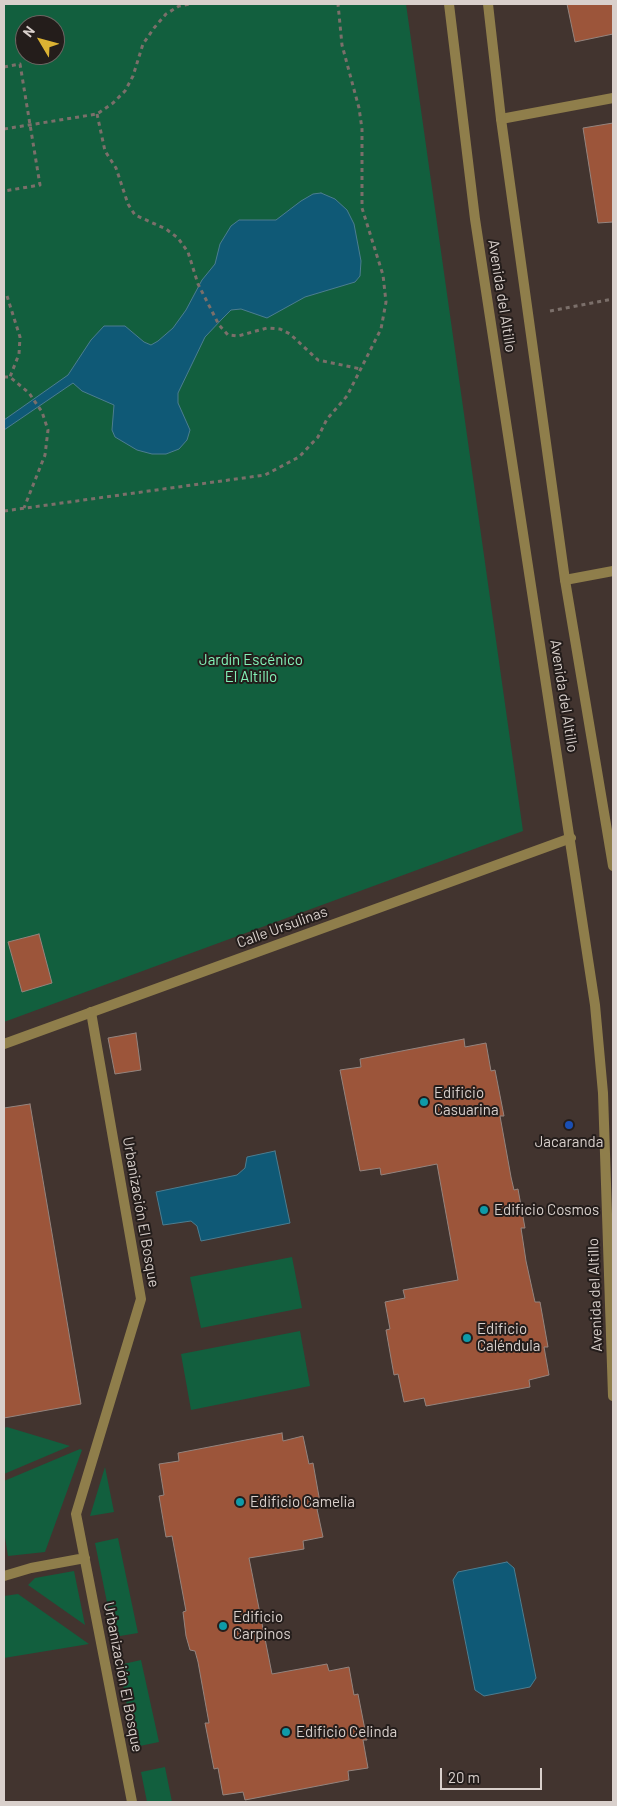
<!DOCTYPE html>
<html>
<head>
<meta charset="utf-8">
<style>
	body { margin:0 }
	#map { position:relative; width:617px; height:1806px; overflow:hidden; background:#42342f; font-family:Barlow,sans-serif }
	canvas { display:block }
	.frame { position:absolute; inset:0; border:5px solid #d9d0cc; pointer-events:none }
	.north { position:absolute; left:15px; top:15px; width:50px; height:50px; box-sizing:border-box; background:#241d1b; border:1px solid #6c6562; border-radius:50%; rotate:307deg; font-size:14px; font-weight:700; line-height:20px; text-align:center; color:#d9d0cc }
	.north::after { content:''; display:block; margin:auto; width:18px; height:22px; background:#dcb233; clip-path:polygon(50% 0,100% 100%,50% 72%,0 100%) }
	.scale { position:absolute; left:440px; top:1768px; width:102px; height:22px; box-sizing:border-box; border:2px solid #d9d0cc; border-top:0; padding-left:6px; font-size:15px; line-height:18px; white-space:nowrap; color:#d9d0cc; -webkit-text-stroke:4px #241d1b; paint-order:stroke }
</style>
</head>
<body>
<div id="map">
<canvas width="617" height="1806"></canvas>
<div class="frame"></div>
<div class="north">N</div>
<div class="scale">20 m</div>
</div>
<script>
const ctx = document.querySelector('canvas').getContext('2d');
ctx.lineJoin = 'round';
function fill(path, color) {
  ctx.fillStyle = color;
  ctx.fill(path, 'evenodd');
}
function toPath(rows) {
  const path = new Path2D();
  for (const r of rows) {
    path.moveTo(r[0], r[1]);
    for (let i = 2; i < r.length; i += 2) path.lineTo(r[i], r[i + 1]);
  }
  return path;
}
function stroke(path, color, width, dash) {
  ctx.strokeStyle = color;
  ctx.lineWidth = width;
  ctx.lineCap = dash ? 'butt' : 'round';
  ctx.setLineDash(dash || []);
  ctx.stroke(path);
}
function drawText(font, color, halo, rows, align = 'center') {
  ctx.font = font + ' Barlow,sans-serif';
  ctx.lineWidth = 4;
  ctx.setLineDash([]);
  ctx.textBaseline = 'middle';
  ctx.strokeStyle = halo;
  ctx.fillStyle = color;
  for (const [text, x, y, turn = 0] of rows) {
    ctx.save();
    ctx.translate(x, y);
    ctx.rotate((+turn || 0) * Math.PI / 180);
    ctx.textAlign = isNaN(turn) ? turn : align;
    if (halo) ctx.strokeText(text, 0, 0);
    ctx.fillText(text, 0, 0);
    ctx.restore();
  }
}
const green = toPath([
	[4,4,406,4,523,831,4,1022],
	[25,25,55,25,55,55,25,55],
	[292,1257,302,1308,201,1328,190,1277],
	[300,1331,310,1386,191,1410,181,1354],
	[7,1427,70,1446,4,1474,4,1428],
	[80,1449,82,1450,45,1552,8,1556,4,1531,4,1481],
	[105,1467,114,1512,90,1516],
	[118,1538,138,1633,114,1637,95,1543],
	[74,1571,85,1625,28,1585,35,1578],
	[18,1594,89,1644,4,1658,4,1596],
	[141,1660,159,1742,135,1747,119,1665],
	[165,1767,172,1802,147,1802,141,1772]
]);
const water = toPath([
	[321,193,335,199,347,210,354,224,361,261,360,276,355,282,305,297,267,318,241,309,231,310,222,319,205,337,178,393,178,403,190,430,187,440,179,449,166,454,152,454,137,450,115,437,112,430,114,405,82,391,73,383,4,430,4,420,68,375,91,340,104,326,125,326,144,342,151,345,158,341,173,328,186,310,202,280,215,264,220,244,231,226,239,220,276,220,301,201,313,194,321,193],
	[275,1151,290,1223,201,1241,197,1226,191,1221,163,1225,156,1192,237,1175,245,1168,247,1157,275,1151],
	[507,1562,514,1568,536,1678,530,1687,484,1696,475,1690,453,1580,458,1572,507,1562]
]);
const building = toPath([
	[567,4,613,4,613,34,575,42,567,4],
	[613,123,613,222,598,223,583,128,613,123],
	[39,934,52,983,22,992,8,942,39,934],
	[136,1033,141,1070,115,1074,108,1038,136,1033],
	[464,1039,465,1047,486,1043,491,1071,495,1070,504,1116,500,1116,511,1177,514,1190,518,1189,525,1228,521,1228,526,1261,535,1302,540,1302,548,1347,544,1347,549,1375,529,1380,530,1387,426,1406,424,1398,404,1402,398,1374,394,1375,386,1330,390,1329,385,1302,405,1298,403,1290,458,1280,437,1164,381,1175,380,1168,360,1171,340,1070,361,1067,360,1059,464,1039],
	[30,1104,81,1404,4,1418,4,1108,30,1104],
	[282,1433,283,1441,303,1436,309,1464,313,1463,321,1508,317,1509,323,1537,303,1541,304,1549,249,1558,272,1674,327,1664,329,1671,349,1667,354,1695,358,1694,367,1740,363,1740,368,1768,348,1771,349,1780,245,1800,243,1792,223,1795,218,1768,214,1769,205,1723,209,1723,198,1662,195,1651,190,1650,186,1636,183,1612,186,1611,172,1536,166,1537,159,1496,164,1495,159,1464,179,1461,178,1453,282,1433]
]);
const path = toPath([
	[4,67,20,64,40,185,4,191],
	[97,114,105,151,116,168,128,204,135,215,166,229,178,238,188,252,198,284,219,325,228,335,238,336,267,328,280,329,290,334,318,360,361,369],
	[4,129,97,114,113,103,125,91,133,76,143,44,154,28,166,14,179,6,190,4],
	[7,296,20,337,19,354,10,377],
	[550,311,613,299],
	[4,377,10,377,29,393,42,412,48,430,45,455,24,508],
	[4,511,265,475,299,457,318,437,327,419,347,396,381,329,386,302,383,275,362,208,362,129,359,108,342,45,338,4]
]);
const pedestrian = toPath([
	[91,1012,141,1299,76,1514,132,1802],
	[4,1576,31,1568,85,1558]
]);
const minor = toPath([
	[501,119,613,98],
	[565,580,613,571],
	[4,1044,571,838]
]);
const tertiary = toPath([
	[449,4,475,219,595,1005,603,1093,613,1396],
	[488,4,501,119,565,580,613,866]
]);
const markers = [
	[424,1102,5,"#0f9aa8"],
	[569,1125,5,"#1a4fb4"],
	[484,1210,5,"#0f9aa8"],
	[467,1338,5,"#0f9aa8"],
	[240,1502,5,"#0f9aa8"],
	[223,1626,5,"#0f9aa8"],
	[286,1732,5,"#0f9aa8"]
];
const streetNames = [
	["Avenida del Altillo",502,296,81],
	["Avenida del Altillo",564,696,81],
	["Calle Ursulinas",282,927,-20],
	["Urbanización El Bosque",141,1212,80],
	["Avenida del Altillo",595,1295,-92],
	["Urbanización El Bosque",123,1677,79]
];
const parkNames = [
	["Jardín Escénico",251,660],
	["El Altillo",251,677]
];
const poiNames = [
	["Edificio",434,1093],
	["Casuarina",434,1110],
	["Jacaranda",569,1142,"center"],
	["Edificio Cosmos",494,1210],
	["Edificio",477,1329],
	["Caléndula",477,1346],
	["Edificio Camelia",250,1502],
	["Edificio",233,1617],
	["Carpinos",233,1634],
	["Edificio Celinda",296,1732]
];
fill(green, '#125f3e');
fill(water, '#0f5976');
stroke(water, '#4c7d90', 1);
fill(building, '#9c553a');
stroke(building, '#94847e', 1);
stroke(path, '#7b6f6a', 3, [4, 4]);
stroke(pedestrian, '#8f7e4b', 10);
stroke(minor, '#8f7e4b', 10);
stroke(tertiary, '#8f7e4b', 10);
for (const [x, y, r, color] of markers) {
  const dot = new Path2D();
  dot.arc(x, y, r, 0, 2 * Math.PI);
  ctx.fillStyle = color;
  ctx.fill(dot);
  stroke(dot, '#241d1b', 2);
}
drawText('15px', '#d9d0cc', '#241d1b', streetNames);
drawText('15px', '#83f2b8', '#241d1b', parkNames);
drawText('15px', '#d9d0cc', '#241d1b', poiNames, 'left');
</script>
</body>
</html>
